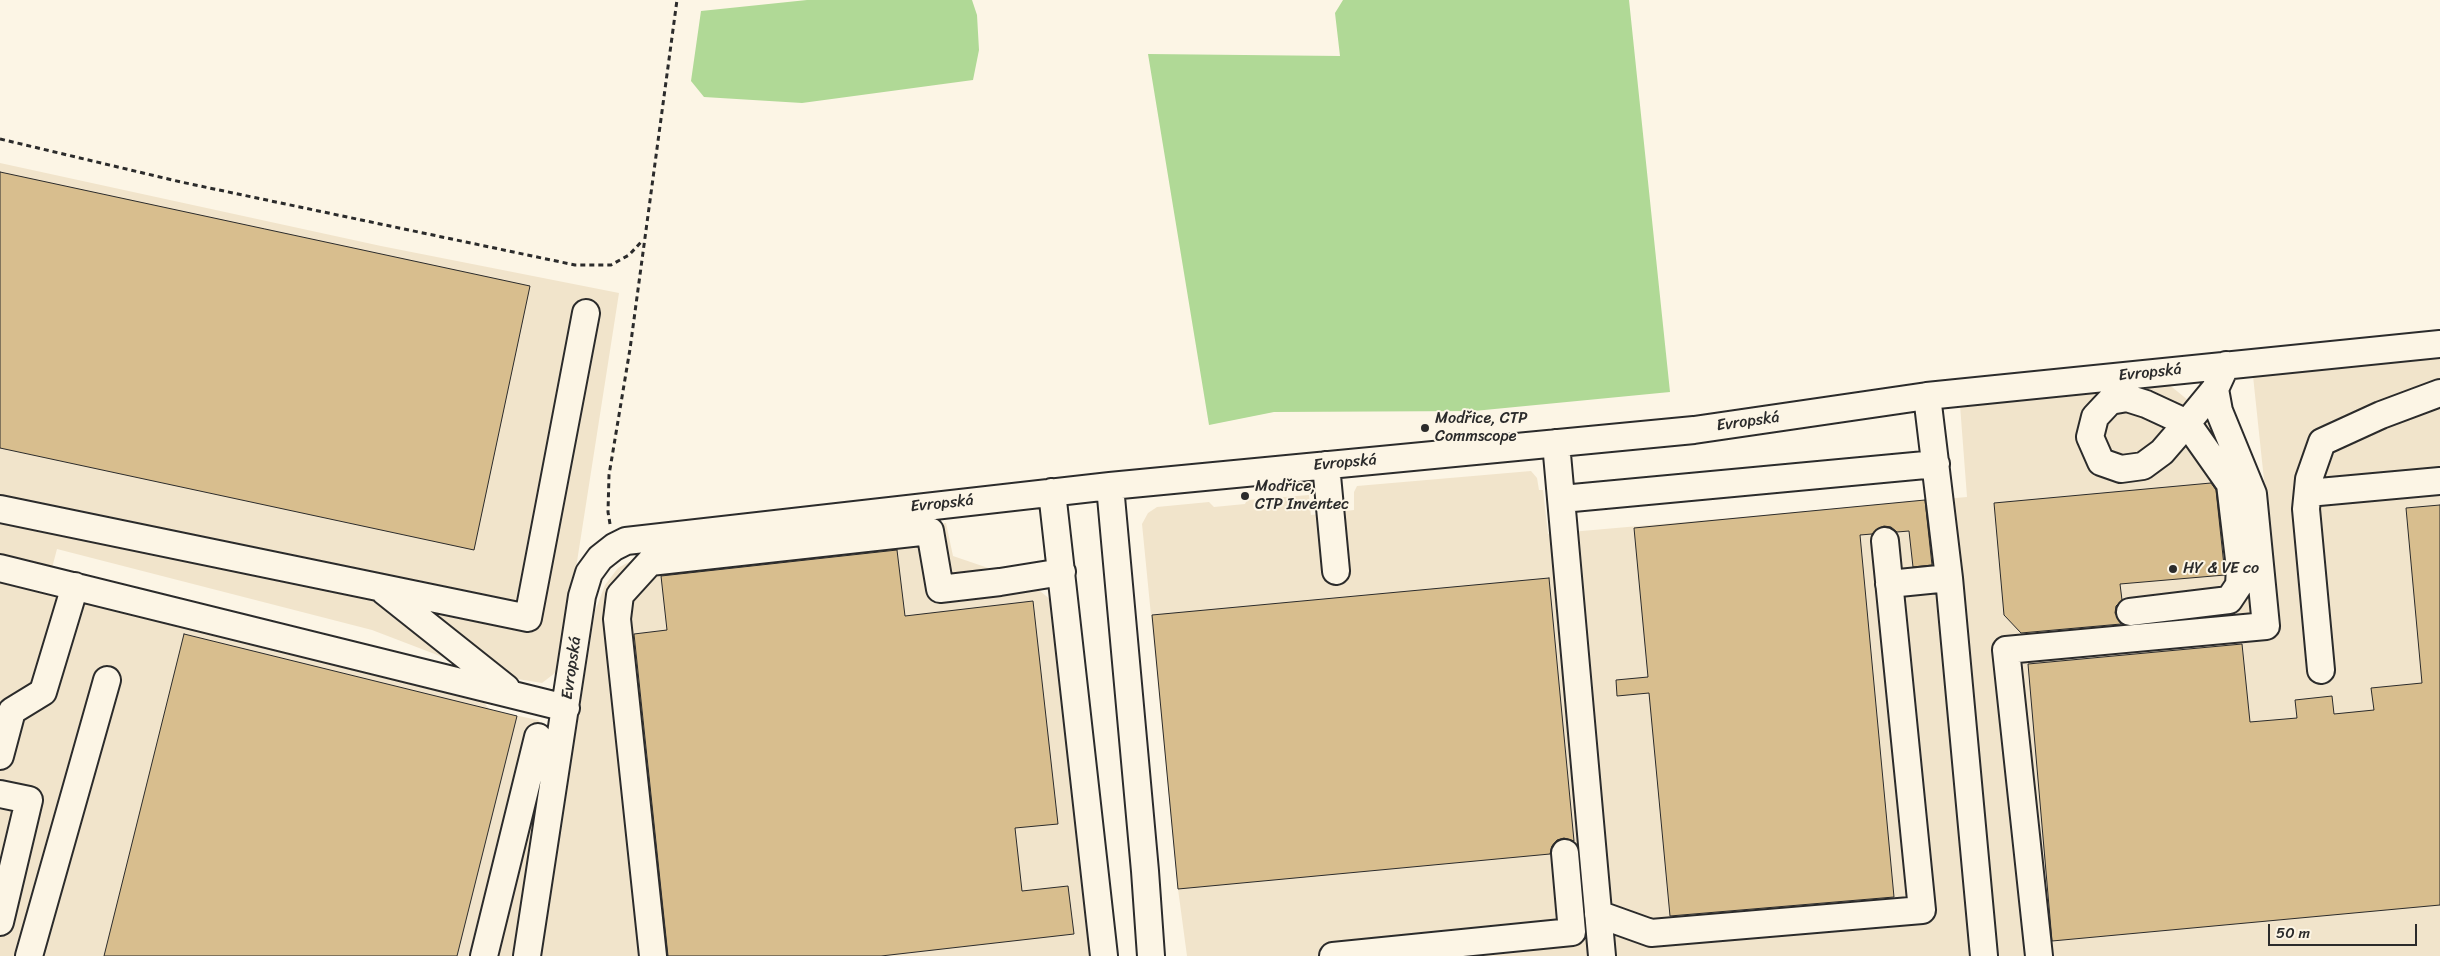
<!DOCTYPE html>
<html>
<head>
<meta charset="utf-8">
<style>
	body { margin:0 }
	#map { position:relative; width:2440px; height:956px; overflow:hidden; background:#fcf5e5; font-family:Sriracha,sans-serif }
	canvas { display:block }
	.scale { position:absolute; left:2268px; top:924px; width:149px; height:22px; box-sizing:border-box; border:2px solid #2b2b2b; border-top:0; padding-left:6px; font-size:15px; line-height:18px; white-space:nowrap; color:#2b2b2b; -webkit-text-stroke:4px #fcf5e5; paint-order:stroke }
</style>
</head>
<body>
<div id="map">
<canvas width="2440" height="956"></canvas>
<div class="scale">50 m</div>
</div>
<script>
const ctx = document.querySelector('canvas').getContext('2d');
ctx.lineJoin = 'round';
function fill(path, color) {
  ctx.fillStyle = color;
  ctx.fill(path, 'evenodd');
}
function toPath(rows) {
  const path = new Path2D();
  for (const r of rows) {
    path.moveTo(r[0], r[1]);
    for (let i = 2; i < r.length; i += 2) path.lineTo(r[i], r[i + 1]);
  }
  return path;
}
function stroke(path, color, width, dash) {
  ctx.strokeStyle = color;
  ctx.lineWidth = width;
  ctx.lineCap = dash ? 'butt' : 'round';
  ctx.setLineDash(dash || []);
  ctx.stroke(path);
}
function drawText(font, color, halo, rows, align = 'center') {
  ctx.font = font + ' Sriracha,sans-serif';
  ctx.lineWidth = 4;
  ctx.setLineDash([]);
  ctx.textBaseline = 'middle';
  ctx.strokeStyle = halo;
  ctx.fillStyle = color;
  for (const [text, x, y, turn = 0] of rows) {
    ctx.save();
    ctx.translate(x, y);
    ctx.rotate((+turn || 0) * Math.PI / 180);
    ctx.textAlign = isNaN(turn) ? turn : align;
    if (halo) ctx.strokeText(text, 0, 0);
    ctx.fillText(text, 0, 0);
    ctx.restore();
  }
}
const built = toPath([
	[0,163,381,246,619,293,561,664,555,673,542,683,487,674,372,630,57,549,52,568,0,555],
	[2440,358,2440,956,1187,956,1178,889,1142,524,1148,513,1157,507,1209,502,1214,507,1245,504,1247,500,1309,495,1311,515,1354,510,1354,492,1357,486,1531,471,1537,478,1539,490,1543,490,1548,534,1967,497,1960,405,2167,383,2205,414,2236,483,2254,614,2278,612,2253,376],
	[946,523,953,556,1000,572,1040,591,1051,600,1095,956,541,956,595,611,605,585,618,568,640,556],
	[0,580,98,606,482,700,490,710,538,720,544,727,546,740,517,956,0,956]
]);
const green = toPath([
	[807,0,972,0,977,15,979,50,973,80,802,103,704,97,691,81,701,11],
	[1343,0,1629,0,1670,392,1474,411,1274,412,1209,425,1148,54,1340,56,1335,13]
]);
const building = toPath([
	[0,172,530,286,474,550,0,448,0,172],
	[2211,483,2216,490,2225,575,2120,584,2122,600,2116,606,2115,613,2121,624,2021,633,2004,615,1994,503,2211,483],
	[1925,500,1932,565,1913,567,1909,531,1897,532,1891,527,1884,526,1877,529,1872,534,1860,535,1894,897,1670,916,1649,693,1617,696,1616,680,1648,677,1634,528,1925,500],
	[2440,505,2440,905,2052,941,2028,664,2242,644,2250,722,2297,718,2295,700,2332,696,2334,714,2374,710,2371,688,2422,683,2406,508,2440,505],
	[897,550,905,616,1033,601,1058,824,1015,828,1022,891,1068,886,1074,934,881,956,668,956,634,634,667,630,661,576,897,550],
	[1549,578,1574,841,1564,838,1557,840,1552,846,1550,854,1178,889,1152,615,1549,578],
	[184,634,517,716,457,956,104,956,184,634]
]);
const path = toPath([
	[0,139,181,182,575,265,611,265,629,255,643,240],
	[610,524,608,512,609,475,630,349,677,0]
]);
const minor = toPath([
	[1556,443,1602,956],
	[1326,465,1336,571],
	[1110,486,1145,871,1151,956],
	[1052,492,1104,956],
	[2308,493,2440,481],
	[1562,499,1936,464],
	[0,509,528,618,586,313],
	[0,568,566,708],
	[1949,578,1984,956],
	[1889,584,1949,578,1927,396],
	[384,591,506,688],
	[2130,612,2229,600,2239,585,2240,568,2230,484,2187,423,2146,404,2127,398,2110,401,2095,417,2090,437,2101,462,2121,469,2143,466,2162,452,2187,423,2215,389],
	[2321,670,2306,509,2309,479,2322,442,2381,415,2440,393],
	[0,756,12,711,43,692,75,586],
	[0,794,29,800,0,922],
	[1598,914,1651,933,1922,910,1885,541],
	[29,956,107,680],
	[484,956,538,737],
	[527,956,582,596,589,573,600,558,614,547,626,541,1110,486,1694,430,1927,396,2440,344],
	[653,956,617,619,620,595,650,562,930,531,940,589,1000,582,1062,572],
	[1333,956,1572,932,1565,853],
	[2039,956,2006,650,2266,626,2253,494,2219,411,2215,389,2226,365]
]);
const markers = [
	[1425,428,5,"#2b2b2b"],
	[1245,496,5,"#2b2b2b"],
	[2173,569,5,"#2b2b2b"]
];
const streetNames = [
	["Evropská",2150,373,-6],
	["Evropská",1748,422,-8],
	["Evropská",1345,463,-5],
	["Evropská",942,504,-6],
	["Evropská",572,668,-82]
];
const poiNames = [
	["Modřice, CTP",1435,419],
	["Commscope",1435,437],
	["Modřice,",1255,487],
	["CTP Inventec",1255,505],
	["HY & VE co",2183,569]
];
fill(built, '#f1e4cb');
fill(green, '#b0d996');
fill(building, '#d8be8e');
stroke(building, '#2b2b2b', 1);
stroke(minor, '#2b2b2b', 30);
stroke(path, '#2b2b2b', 3, [5, 4]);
stroke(minor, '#fcf5e5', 26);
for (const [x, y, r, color] of markers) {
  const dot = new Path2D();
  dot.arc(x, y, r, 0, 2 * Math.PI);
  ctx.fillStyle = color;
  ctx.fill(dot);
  stroke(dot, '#fcf5e5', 2);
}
drawText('16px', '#2b2b2b', '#fcf5e5', streetNames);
drawText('16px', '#2b2b2b', '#fcf5e5', poiNames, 'left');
</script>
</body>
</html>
